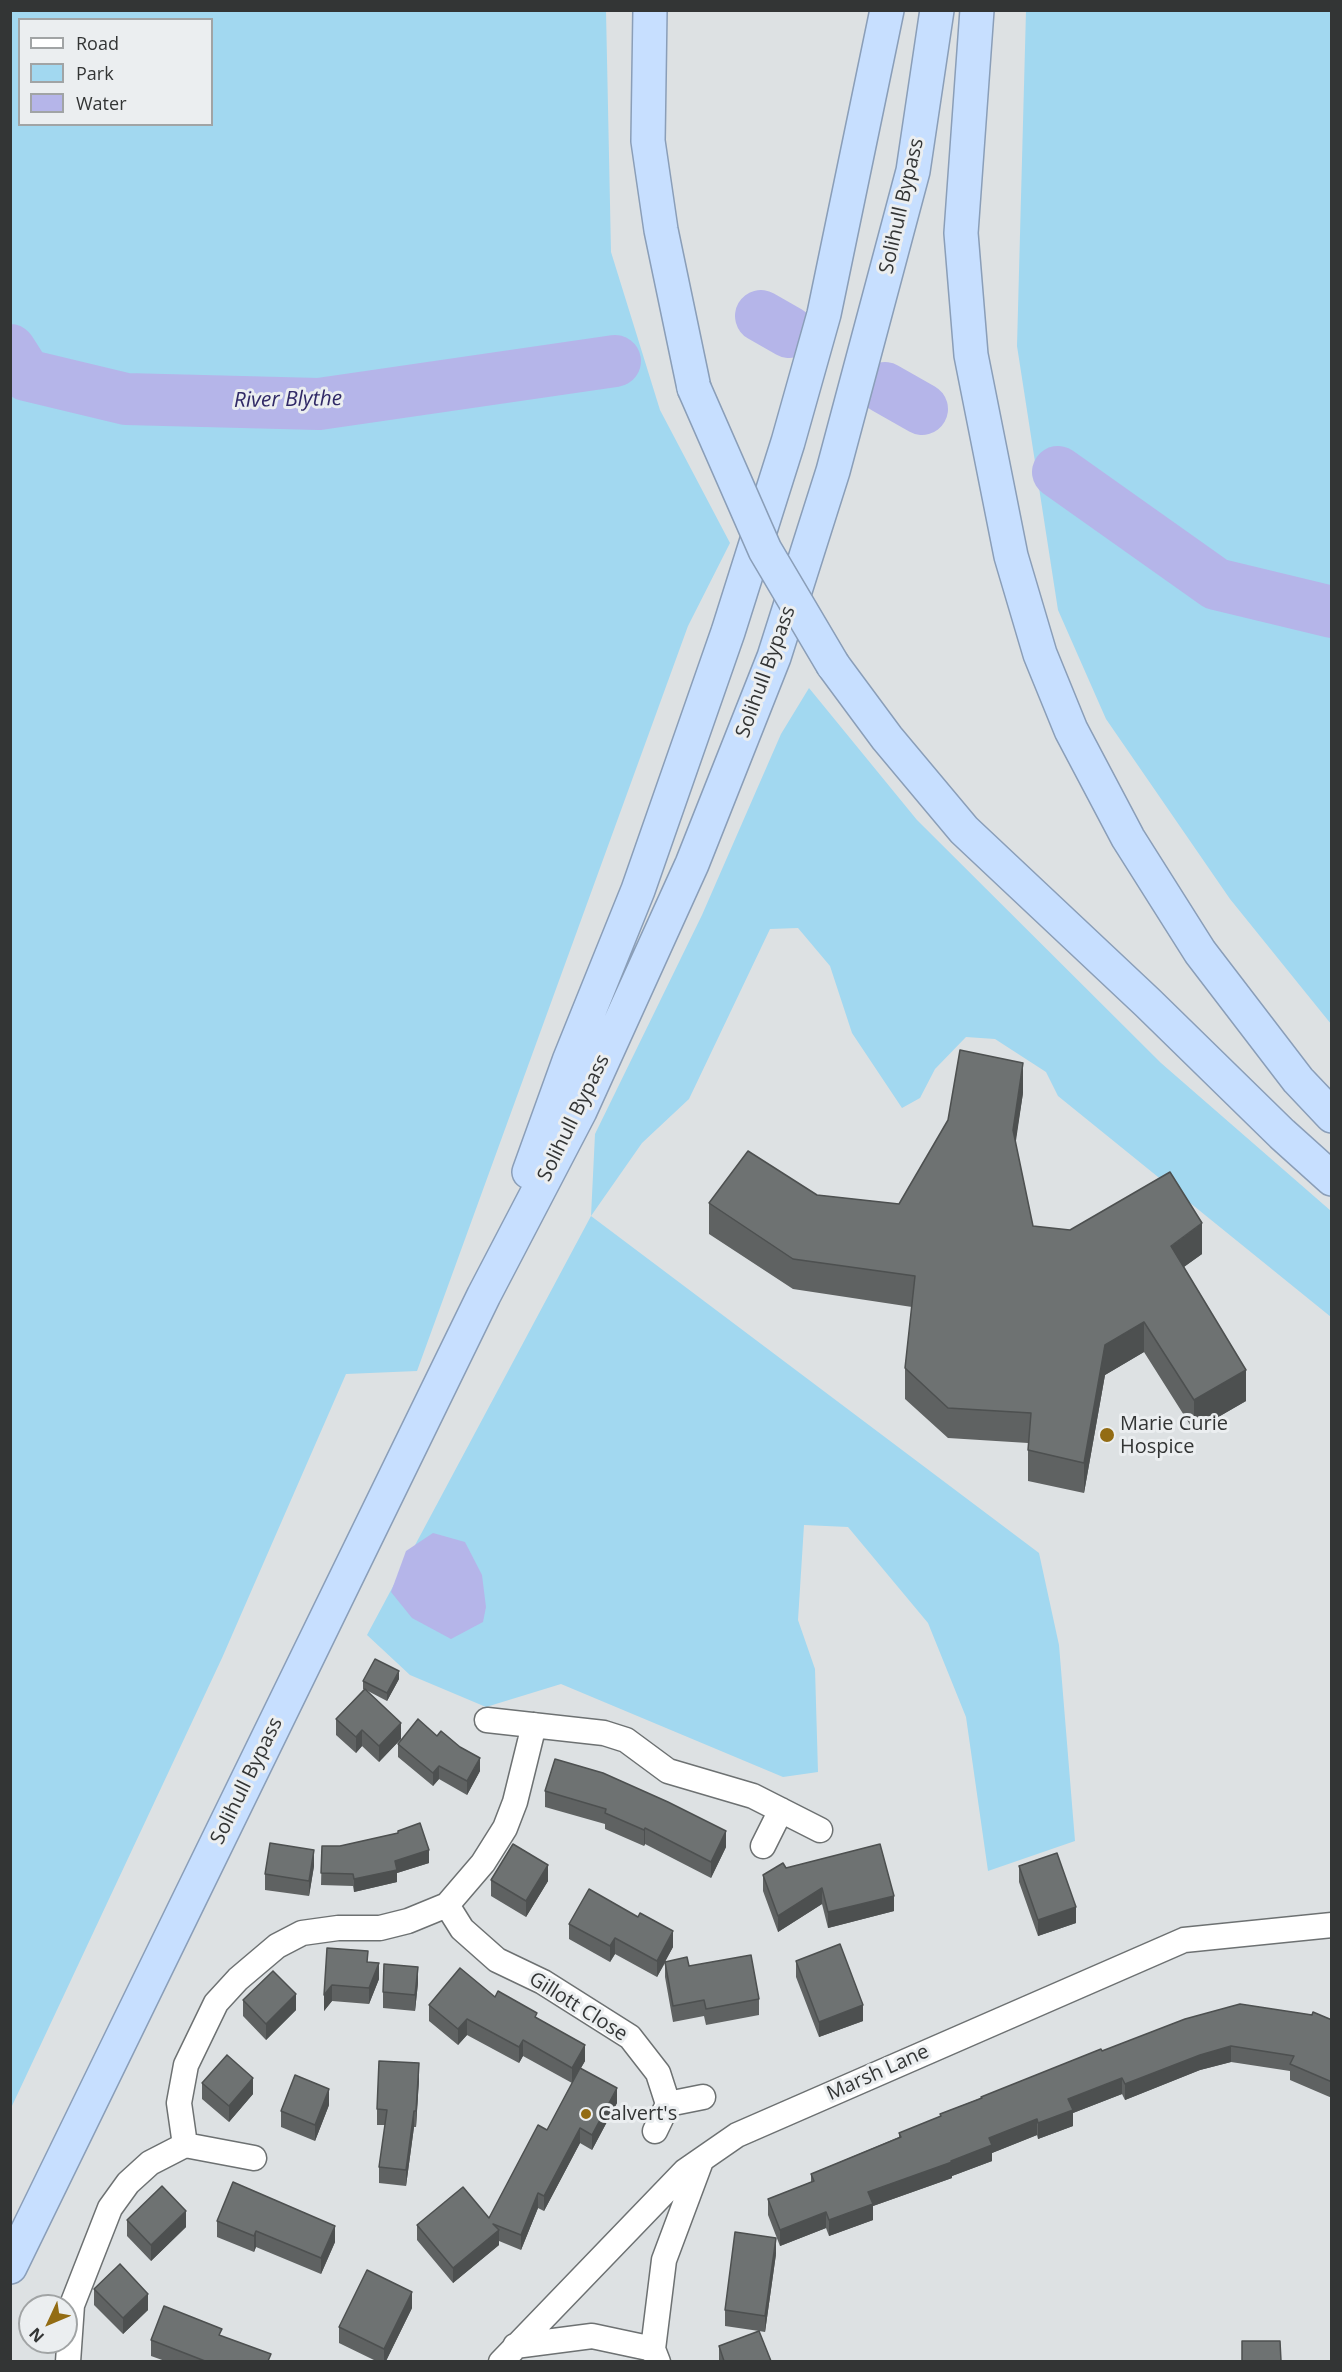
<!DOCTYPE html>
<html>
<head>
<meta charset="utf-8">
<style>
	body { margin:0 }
	#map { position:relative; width:1342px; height:2372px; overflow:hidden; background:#dde1e3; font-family:"Open Sans",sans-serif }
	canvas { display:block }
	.frame { position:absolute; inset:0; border:12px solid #333535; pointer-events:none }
	.legend { position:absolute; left:18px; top:18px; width:195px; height:108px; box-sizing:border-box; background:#ebeef0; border:2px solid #a1a4a5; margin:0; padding:8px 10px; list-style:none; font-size:18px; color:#333535 }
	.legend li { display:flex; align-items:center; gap:12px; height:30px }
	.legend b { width:30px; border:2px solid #a1a4a5 }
	.north { position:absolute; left:18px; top:2294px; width:60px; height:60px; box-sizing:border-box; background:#ebeef0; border:2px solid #a1a4a5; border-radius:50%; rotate:226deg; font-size:16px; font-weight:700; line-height:24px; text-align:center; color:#333535 }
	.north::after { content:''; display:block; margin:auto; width:21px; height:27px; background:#936c14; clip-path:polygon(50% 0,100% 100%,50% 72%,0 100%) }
</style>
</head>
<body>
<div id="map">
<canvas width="1342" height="2372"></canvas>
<div class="frame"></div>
<ul class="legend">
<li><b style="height:8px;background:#fff"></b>Road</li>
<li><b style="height:16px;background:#a2d8f0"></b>Park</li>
<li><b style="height:16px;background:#b5b5e9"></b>Water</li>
</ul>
<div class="north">N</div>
</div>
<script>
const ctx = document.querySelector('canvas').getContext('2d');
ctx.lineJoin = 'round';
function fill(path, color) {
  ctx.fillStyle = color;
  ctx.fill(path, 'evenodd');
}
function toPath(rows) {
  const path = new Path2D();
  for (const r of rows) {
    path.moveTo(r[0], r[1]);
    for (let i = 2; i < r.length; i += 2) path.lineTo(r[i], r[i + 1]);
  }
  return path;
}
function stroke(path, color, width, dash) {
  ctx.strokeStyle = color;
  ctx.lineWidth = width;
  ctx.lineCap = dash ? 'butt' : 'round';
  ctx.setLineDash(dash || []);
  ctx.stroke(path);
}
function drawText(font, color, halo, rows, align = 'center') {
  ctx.font = font + ' "Open Sans",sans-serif';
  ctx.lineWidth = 6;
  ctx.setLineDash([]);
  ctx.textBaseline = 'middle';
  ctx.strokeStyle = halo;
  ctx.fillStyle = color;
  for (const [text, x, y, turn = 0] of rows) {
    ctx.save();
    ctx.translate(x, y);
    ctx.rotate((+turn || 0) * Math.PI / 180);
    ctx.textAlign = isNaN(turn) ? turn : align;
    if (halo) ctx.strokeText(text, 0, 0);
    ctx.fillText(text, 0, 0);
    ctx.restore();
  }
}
const green = toPath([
	[11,10,606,11,611,252,660,410,730,543,688,626,417,1371,346,1374,222,1658,11,2108],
	[20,20,212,20,212,124,20,124],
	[1026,11,1331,11,1331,1024,1230,899,1106,719,1058,610,1017,346],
	[809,688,917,820,1161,1063,1331,1211,1331,1317,1058,1096,1046,1072,995,1039,966,1037,935,1069,920,1098,902,1108,852,1033,830,966,798,928,770,929,689,1099,642,1143,591,1216,1039,1553,1059,1645,1075,1841,988,1871,966,1717,928,1623,848,1527,804,1525,798,1620,815,1669,818,1772,783,1777,561,1684,486,1707,410,1675,367,1635,591,1216,595,1134,702,915,781,734]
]);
const water = toPath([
	[433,1533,465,1542,482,1575,486,1607,483,1622,451,1639,412,1618,391,1592,406,1551]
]);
const river = toPath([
	[761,316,789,332],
	[10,350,26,375,126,399,319,404,615,361],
	[885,388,922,409],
	[1058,472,1216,584,1332,612]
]);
const minor = toPath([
	[487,1720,604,1733,626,1740,668,1771,753,1796,820,1830],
	[763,1846,781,1810],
	[447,1905,462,1929,497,1960,543,1982,630,2037,658,2073,668,2104,655,2131],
	[668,2104,703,2097],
	[185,2145,254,2158],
	[515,2346,592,2336,653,2349],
	[68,2362,72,2305,110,2208,128,2183,150,2163,185,2145,179,2103,186,2065,216,2003,238,1979,277,1946,302,1933,338,1928,380,1928,408,1921,447,1905,483,1863,505,1828,515,1802,534,1725],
	[501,2362,685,2171,737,2135,1184,1940,1332,1925],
	[658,2362,653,2349,664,2260,701,2161]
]);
const trunk = toPath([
	[650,10,648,141,661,230,694,388],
	[977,10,961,233,971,355,1011,556,1040,654,1071,730,1128,838,1200,952,1298,1080,1332,1116],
	[833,665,887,738,964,830,1148,1003,1282,1134,1332,1179],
	[529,1172,569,1061,638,890,728,632,788,442,824,314,887,10],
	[10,2267,484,1295,580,1111,692,864,774,657,833,471,913,171,937,10]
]);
const trunkBridge = toPath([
	[694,388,765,550,833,665]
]);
const wall = toPath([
	[1023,1093,1015,1143,1033,1226,1202,1254,1184,1267,1246,1401,1194,1431,1144,1352,1105,1375,1084,1493,1028,1481,1028,1443,948,1438,905,1399,905,1368,912,1307,793,1289,709,1234,709,1203,817,1195,899,1204],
	[399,1679,387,1701,366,1690,401,1739,379,1762,362,1746,356,1753,336,1735,336,1719,364,1689,363,1689,363,1681],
	[398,1744,480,1771,467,1795,439,1779,433,1786,398,1757],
	[555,1759,726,1847,711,1878,645,1844,644,1846,605,1829,605,1824,545,1807,545,1791],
	[398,1831,429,1863,397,1873,397,1882,354,1892,353,1886,321,1885,322,1846,340,1846,398,1833],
	[314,1866,309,1896,265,1890,265,1874],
	[1019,1866,1076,1923,1038,1936,1019,1882],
	[786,1868,894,1911,828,1928,822,1904,778,1932,763,1891,763,1875],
	[491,1880,548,1881,526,1917,491,1896],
	[569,1924,673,1947,665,1961,689,1966,759,1999,759,2015,706,2025,704,2016,673,2022,665,1977,665,1963,657,1977,615,1954,610,1962,569,1939],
	[327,1948,368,1962,379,1979,369,2004,332,2001,324,2011],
	[796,1961,863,2021,819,2037,796,1977],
	[418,1983,415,2011,383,2008,383,1992],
	[495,1997,537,2018,585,2061,581,2068,617,2103,592,2150,580,2143,544,2211,538,2208,521,2250,499,2241,499,2245,453,2283,417,2240,417,2225,489,2218,547,2130,572,2083,523,2056,519,2063,467,2035,458,2045,429,2021,429,2005],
	[243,2000,296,2010,266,2040,243,2016],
	[1332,2020,1332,2098,1290,2080,1290,2071,1231,2062,1200,2070,1125,2100,1122,2094,1073,2113,1073,2126,1038,2139,1037,2135,992,2153,992,2161,952,2176,952,2178,873,2206,873,2220,829,2236,826,2228,780,2246,768,2215,768,2199,811,2182,811,2174,899,2137,899,2133,940,2117,940,2114,981,2098,981,2097,1102,2051],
	[419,2079,416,2127,414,2127,406,2186,379,2183,379,2167,385,2125,377,2125,377,2109],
	[202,2083,253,2094,229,2122,202,2099],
	[329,2105,315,2141,281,2127,281,2111],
	[127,2220,186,2227,151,2261,127,2236],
	[217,2221,335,2242,321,2274,256,2247,254,2252,217,2237],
	[776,2254,765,2332,759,2331,771,2361,719,2361,719,2346,759,2331,725,2326,725,2310],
	[94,2289,148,2310,123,2334,94,2305],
	[412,2308,386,2361,376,2361,339,2343,339,2327],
	[222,2336,271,2361,165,2361,151,2356,151,2340]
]);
const shadedWall = toPath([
	[1023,1063,1023,1093,1013,1161,1013,1130],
	[1202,1223,1202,1254,1171,1276,1171,1246],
	[1144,1322,1144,1352,1105,1375,1084,1493,1084,1463,1105,1345],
	[1246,1370,1246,1401,1194,1431,1194,1400],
	[399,1671,399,1679,387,1701,387,1693],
	[401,1723,401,1739,379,1762,379,1746],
	[362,1730,362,1746,356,1753,356,1737],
	[480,1758,480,1771,467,1795,467,1781],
	[439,1766,439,1779,433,1786,433,1773],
	[645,1828,645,1844,644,1846,644,1830],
	[726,1831,726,1847,711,1878,711,1862],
	[314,1850,314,1866,309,1896,309,1881],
	[429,1850,429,1863,397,1873,397,1882,354,1892,354,1879,395,1861],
	[548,1865,548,1881,526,1917,526,1901],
	[822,1888,822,1904,778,1932,778,1916],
	[894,1896,894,1911,828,1928,828,1912],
	[1076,1907,1076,1923,1038,1936,1038,1920],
	[673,1931,673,1947,657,1977,657,1961],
	[615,1938,615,1954,610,1962,610,1946],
	[379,1963,379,1979,369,2004,369,1988],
	[418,1967,418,1983,415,2011,415,1995],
	[332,1985,332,2001,324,2011,324,1995],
	[296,1994,296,2010,266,2040,266,2024],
	[863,2005,863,2021,819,2037,819,2022],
	[467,2019,467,2035,458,2045,458,2029],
	[523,2040,523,2056,519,2063,519,2047],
	[585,2045,585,2061,572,2083,572,2068],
	[1231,2046,1231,2062,1200,2070,1125,2100,1125,2084,1200,2055],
	[419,2063,419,2079,416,2127,416,2111],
	[253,2078,253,2094,229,2122,229,2106],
	[1122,2078,1122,2094,1073,2113,1073,2126,1038,2139,1038,2123,1068,2099],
	[617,2088,617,2103,592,2150,592,2135],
	[329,2089,329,2105,315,2141,315,2125],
	[414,2111,414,2127,406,2186,406,2170],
	[1037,2119,1037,2135,992,2153,992,2161,952,2176,952,2178,873,2206,873,2220,829,2236,829,2220,868,2192,951,2161,989,2138],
	[580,2128,580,2143,544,2211,544,2196],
	[538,2193,538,2208,521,2250,521,2235],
	[186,2211,186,2227,151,2261,151,2245],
	[826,2212,826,2228,780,2246,780,2230],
	[335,2226,335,2242,321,2274,321,2258],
	[499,2230,499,2245,453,2283,453,2268],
	[256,2231,256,2247,254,2252,254,2236],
	[776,2238,776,2254,765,2332,765,2316],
	[412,2292,412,2308,386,2361,384,2361,384,2349],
	[148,2294,148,2310,123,2334,123,2318]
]);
const building = toPath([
	[960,1050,1023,1063,1013,1130,1033,1226,1070,1230,1170,1172,1202,1223,1171,1246,1246,1370,1194,1400,1144,1322,1105,1345,1084,1463,1028,1450,1031,1413,948,1408,905,1368,915,1276,793,1259,709,1203,748,1151,817,1195,899,1204,948,1120,960,1050],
	[375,1659,399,1671,387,1693,363,1681,375,1659],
	[365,1689,401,1723,379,1746,362,1730,356,1737,336,1719,365,1689],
	[418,1719,437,1736,441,1731,460,1747,480,1758,467,1781,439,1766,433,1773,398,1744,418,1719],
	[555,1759,603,1773,668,1802,726,1831,711,1862,645,1828,644,1830,605,1813,606,1809,545,1791,555,1759],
	[420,1823,429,1850,395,1861,397,1870,354,1879,353,1874,321,1873,322,1846,340,1846,398,1833,398,1831,420,1823],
	[270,1843,314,1850,309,1881,265,1874,270,1843],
	[513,1844,548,1865,526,1901,491,1880,513,1844],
	[880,1844,894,1896,828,1912,822,1888,778,1916,763,1875,783,1863,786,1868,880,1844],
	[1057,1853,1076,1907,1038,1920,1019,1866,1057,1853],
	[589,1889,638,1917,640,1913,673,1931,657,1961,615,1938,610,1946,569,1924,589,1889],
	[840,1944,863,2005,819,2022,796,1961,840,1944],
	[327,1948,368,1951,367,1962,379,1963,369,1988,332,1985,324,1995,327,1948],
	[751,1955,759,1999,706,2009,704,2000,673,2006,665,1962,687,1957,689,1966,751,1955],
	[384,1964,418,1967,415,1995,383,1992,384,1964],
	[460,1968,495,1997,498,1991,537,2013,535,2017,585,2045,572,2068,523,2040,519,2047,467,2019,458,2029,429,2005,460,1968],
	[273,1971,296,1994,266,2024,243,2000,273,1971],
	[1240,2004,1312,2015,1313,2012,1332,2020,1332,2082,1290,2064,1294,2056,1231,2046,1200,2055,1125,2084,1122,2078,1068,2099,1073,2110,1038,2123,1037,2119,989,2138,992,2145,951,2161,952,2162,868,2192,873,2204,829,2220,826,2212,780,2230,768,2199,814,2181,811,2174,901,2137,899,2133,941,2116,940,2114,982,2098,981,2097,1101,2049,1102,2051,1185,2019,1240,2004],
	[227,2055,253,2078,229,2106,202,2083,227,2055],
	[379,2061,419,2063,416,2111,414,2111,406,2170,379,2167,387,2110,377,2109,379,2061],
	[580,2068,617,2088,592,2135,580,2128,544,2196,538,2193,521,2235,493,2224,499,2230,453,2268,417,2225,463,2187,489,2218,538,2125,547,2130,580,2068],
	[295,2075,329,2089,315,2125,281,2111,295,2075],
	[233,2182,335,2226,321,2258,256,2231,254,2236,217,2221,233,2182],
	[162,2186,186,2211,151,2245,127,2220,162,2186],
	[735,2232,776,2238,765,2316,725,2310,735,2232],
	[120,2264,148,2294,123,2318,94,2289,120,2264],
	[367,2270,412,2292,384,2349,339,2327,367,2270],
	[164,2306,222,2329,219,2335,271,2354,268,2361,205,2361,151,2340,164,2306],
	[759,2331,771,2361,724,2361,719,2346,759,2331],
	[1242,2341,1280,2341,1281,2361,1242,2361,1242,2341]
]);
const markers = [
	[1107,1435,8,"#936c14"],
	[586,2114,6,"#936c14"]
];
const streetNames = [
	["Solihull Bypass",902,206,-77],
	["Solihull Bypass",766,672,-70],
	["Solihull Bypass",574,1118,-64],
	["Solihull Bypass",247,1781,-64],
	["Gillott Close",578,2007,32],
	["Marsh Lane",878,2073,-24]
];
const poiNames = [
	["Marie Curie",1120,1424],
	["Hospice",1120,1447],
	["Calvert's",598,2114]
];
const waterNames = [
	["River Blythe",288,400,-1]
];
fill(green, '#a2d8f0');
fill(water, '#b5b5e9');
stroke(river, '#b5b5e9', 52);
stroke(minor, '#6d7172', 27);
stroke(trunk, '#8a9eb8', 36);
stroke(minor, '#fff', 24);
stroke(trunk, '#c7dfff', 33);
stroke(trunkBridge, '#8a9eb8', 36, []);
stroke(trunkBridge, '#c7dfff', 33);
fill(wall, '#5f6262');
fill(shadedWall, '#4d5050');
fill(building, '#6e7272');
stroke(building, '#4d5050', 1.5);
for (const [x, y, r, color] of markers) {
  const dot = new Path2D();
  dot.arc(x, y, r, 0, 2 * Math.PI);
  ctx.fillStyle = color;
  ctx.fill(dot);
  stroke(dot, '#ebeef0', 2);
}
drawText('20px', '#333535', '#ebeef0', streetNames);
drawText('20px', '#333535', '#ebeef0', poiNames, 'left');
drawText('italic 21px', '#302966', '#ebeef0', waterNames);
</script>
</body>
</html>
